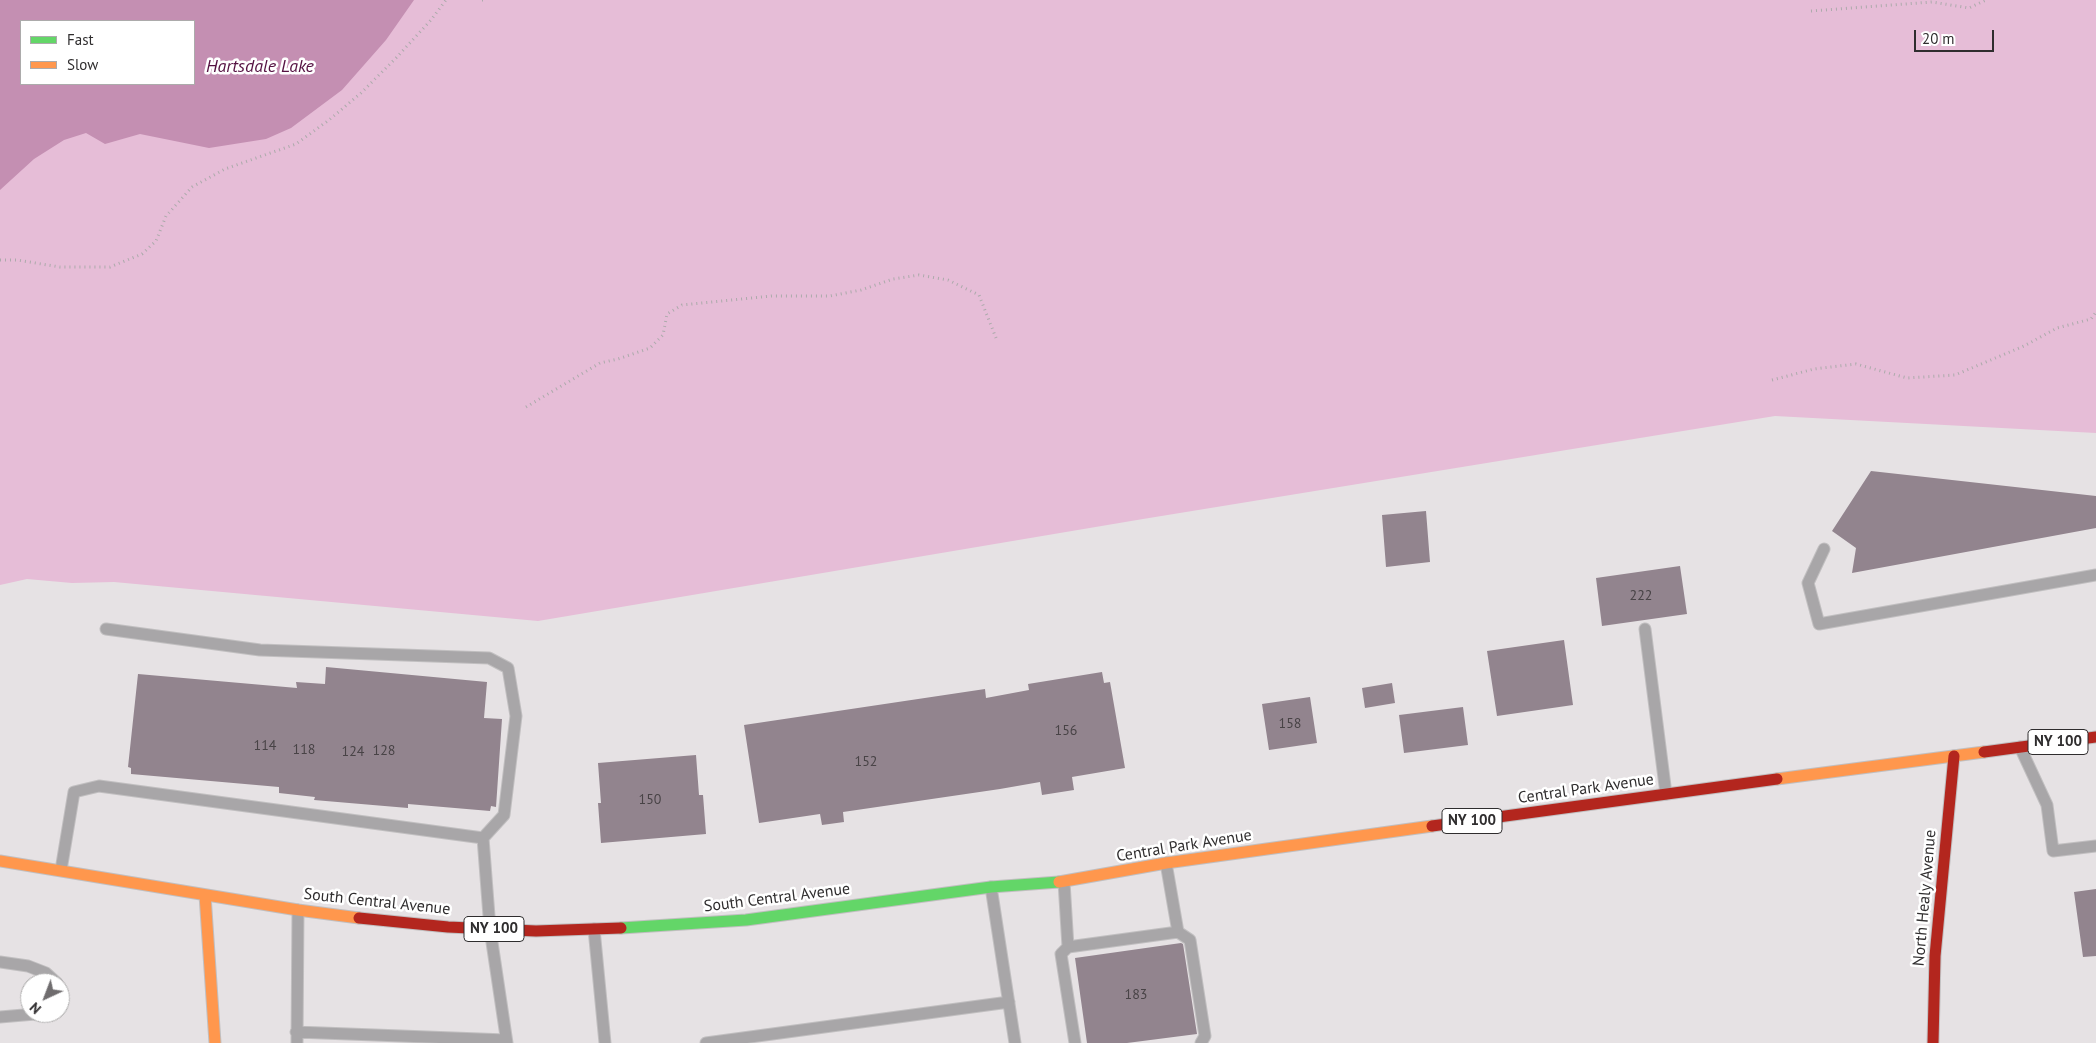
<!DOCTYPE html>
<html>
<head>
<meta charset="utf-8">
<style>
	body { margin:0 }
	#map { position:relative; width:2096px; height:1043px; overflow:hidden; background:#e6e2e4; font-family:"PT Sans",sans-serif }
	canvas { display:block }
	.legend { position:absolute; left:20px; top:20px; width:175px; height:65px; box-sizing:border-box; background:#fff; border:1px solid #acabab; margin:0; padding:6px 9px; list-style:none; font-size:15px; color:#2f2d2e }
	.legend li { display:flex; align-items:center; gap:10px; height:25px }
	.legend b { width:25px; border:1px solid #acabab }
	.north { position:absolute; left:20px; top:973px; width:50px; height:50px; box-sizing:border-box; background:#fff; border:1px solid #acabab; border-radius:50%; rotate:223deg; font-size:14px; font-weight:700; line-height:20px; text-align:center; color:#2f2d2e }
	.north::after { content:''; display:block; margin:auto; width:18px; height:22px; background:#6f6c6e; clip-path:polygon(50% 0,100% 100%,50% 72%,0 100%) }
	.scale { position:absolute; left:1914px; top:30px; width:80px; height:22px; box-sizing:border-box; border:2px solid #2f2d2e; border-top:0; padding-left:6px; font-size:15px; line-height:18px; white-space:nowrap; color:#2f2d2e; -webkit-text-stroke:4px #fff; paint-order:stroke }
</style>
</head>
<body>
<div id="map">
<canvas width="2096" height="1043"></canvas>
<ul class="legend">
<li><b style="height:6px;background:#63d668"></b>Fast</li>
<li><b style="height:6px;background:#ff974d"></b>Slow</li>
</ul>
<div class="north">N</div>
<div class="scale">20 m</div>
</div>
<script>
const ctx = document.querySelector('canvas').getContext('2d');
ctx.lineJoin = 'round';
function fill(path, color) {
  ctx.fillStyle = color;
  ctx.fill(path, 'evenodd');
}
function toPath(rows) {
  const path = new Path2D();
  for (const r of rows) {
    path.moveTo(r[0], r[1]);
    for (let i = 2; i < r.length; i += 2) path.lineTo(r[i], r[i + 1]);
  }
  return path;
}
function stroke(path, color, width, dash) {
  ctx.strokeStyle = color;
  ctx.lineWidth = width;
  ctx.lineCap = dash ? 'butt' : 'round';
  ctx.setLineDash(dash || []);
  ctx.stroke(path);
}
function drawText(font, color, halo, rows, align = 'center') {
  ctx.font = font + ' "PT Sans",sans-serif';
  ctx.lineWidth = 5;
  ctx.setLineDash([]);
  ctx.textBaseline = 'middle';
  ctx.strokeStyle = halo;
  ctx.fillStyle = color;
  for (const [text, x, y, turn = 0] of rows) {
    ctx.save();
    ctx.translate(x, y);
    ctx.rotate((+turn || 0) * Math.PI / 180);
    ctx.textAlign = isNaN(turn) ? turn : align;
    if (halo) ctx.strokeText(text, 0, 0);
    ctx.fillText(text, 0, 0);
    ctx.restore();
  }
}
const green = toPath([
	[0,0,2096,0,2096,433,1775,416,1143,519,538,621,114,582,72,583,27,579,0,585],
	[21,21,194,21,194,84,21,84]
]);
const water = toPath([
	[0,0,414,0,386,40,342,90,291,128,266,139,209,148,140,134,105,144,86,133,64,140,34,159,0,190],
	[21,21,194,21,194,84,21,84]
]);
const building = toPath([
	[1871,471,2096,496,2096,528,1852,573,1856,548,1832,531],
	[1426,511,1430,562,1386,567,1382,515],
	[1680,566,1687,614,1602,626,1596,578],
	[1564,640,1573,705,1497,716,1487,651],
	[326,667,487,682,484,718,502,719,496,807,491,806,490,811,408,804,408,808,314,800,315,797,279,793,279,787,131,774,131,768,128,767,138,674,297,688,296,682,325,684],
	[1102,672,1104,683,1110,682,1125,768,1072,777,1074,790,1042,795,1040,782,1000,789,843,812,844,822,822,825,820,814,759,823,744,725,985,689,986,698,1029,690,1028,684],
	[1392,683,1395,703,1365,708,1362,688],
	[1310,697,1317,743,1269,750,1262,704],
	[1463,707,1468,745,1404,753,1399,715],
	[696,755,699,795,703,795,706,834,601,843,598,803,601,803,598,763],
	[2096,889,2096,956,2083,957,2074,892],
	[1181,943,1183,944,1197,1034,1127,1043,1087,1043,1075,958]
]);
const path = toPath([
	[482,0,485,0],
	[1811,11,1932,2,1969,8,1986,0],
	[0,260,17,260,60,267,110,267,142,254,156,241,166,216,192,187,225,169,296,144,329,120,361,93,396,58,431,20,446,0],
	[1772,380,1814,369,1856,364,1907,378,1955,375,2024,346,2057,328,2091,319,2096,312],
	[526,407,600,363,618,359,650,348,663,335,667,314,682,305,772,296,830,296,861,290,893,279,919,275,948,280,979,295,996,338]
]);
const lane = toPath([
	[1824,549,1808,583,1819,624,2096,575],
	[106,629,260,650,489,658,508,668,516,716,504,815,483,838],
	[1645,629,1666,794],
	[2020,747,2047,805,2053,851,2096,846],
	[1166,863,1178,932,1190,940,1205,1036,1201,1043],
	[61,870,74,792,99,786,483,838,490,929,507,1043],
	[1064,882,1068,947,1061,954,1075,1043],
	[991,887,1015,1043],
	[594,929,605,1043],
	[1068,947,1178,932],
	[0,962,28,966,46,973,57,983],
	[60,988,62,997,60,1004],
	[0,1017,47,1013],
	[296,1032,506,1040],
	[297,1043,298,910],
	[706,1043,1009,1002]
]);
const fast = toPath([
	[621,928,746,920,991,887,1059,882]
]);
const slow = toPath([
	[1777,779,1984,752],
	[0,861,298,910,359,918],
	[1059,882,1166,863,1432,826],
	[205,895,215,1043]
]);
const jam = toPath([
	[1984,752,2096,737],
	[1432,826,1777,779],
	[359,918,448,927,536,931,621,928],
	[1933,1043,1935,956,1954,756]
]);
const numberNames = [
	["222",1641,596],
	["158",1290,724],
	["156",1066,731],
	["114",265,746],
	["118",304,750],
	["128",384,751],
	["124",353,752],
	["152",866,762],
	["150",650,800],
	["183",1136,995]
];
const shields = [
	[2058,742,60],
	[1472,821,60],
	[494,929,60]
];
const shieldNames = [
	["NY 100",2058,742],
	["NY 100",1472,821],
	["NY 100",494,929]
];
const streetNames = [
	["Central Park Avenue",1586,789,-8],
	["Central Park Avenue",1184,846,-9],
	["South Central Avenue",777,898,-7],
	["North Healy Avenue",1925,898,-85],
	["South Central Avenue",377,902,6]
];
const waterNames = [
	["Hartsdale Lake",260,67]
];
fill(green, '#e6bdd7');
fill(water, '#c48fb2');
fill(building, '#92848e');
stroke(lane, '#c1bfc0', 13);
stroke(fast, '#c1bfc0', 13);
stroke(slow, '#c1bfc0', 13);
stroke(jam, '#c1bfc0', 13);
stroke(path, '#acaaab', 3, [1, 4]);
stroke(lane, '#a8a6a8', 11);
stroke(fast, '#63d668', 11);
stroke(slow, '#ff974d', 11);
stroke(jam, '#b3261e', 11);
drawText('14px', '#484346', null, numberNames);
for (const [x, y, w] of shields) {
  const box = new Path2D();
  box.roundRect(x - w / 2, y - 12.5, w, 25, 4);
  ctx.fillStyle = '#fff';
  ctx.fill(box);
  stroke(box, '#2f2d2e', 1);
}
drawText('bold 15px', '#2f2d2e', null, shieldNames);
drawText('16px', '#2f2d2e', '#fff', streetNames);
drawText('italic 18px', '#551142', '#fff', waterNames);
</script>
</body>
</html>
